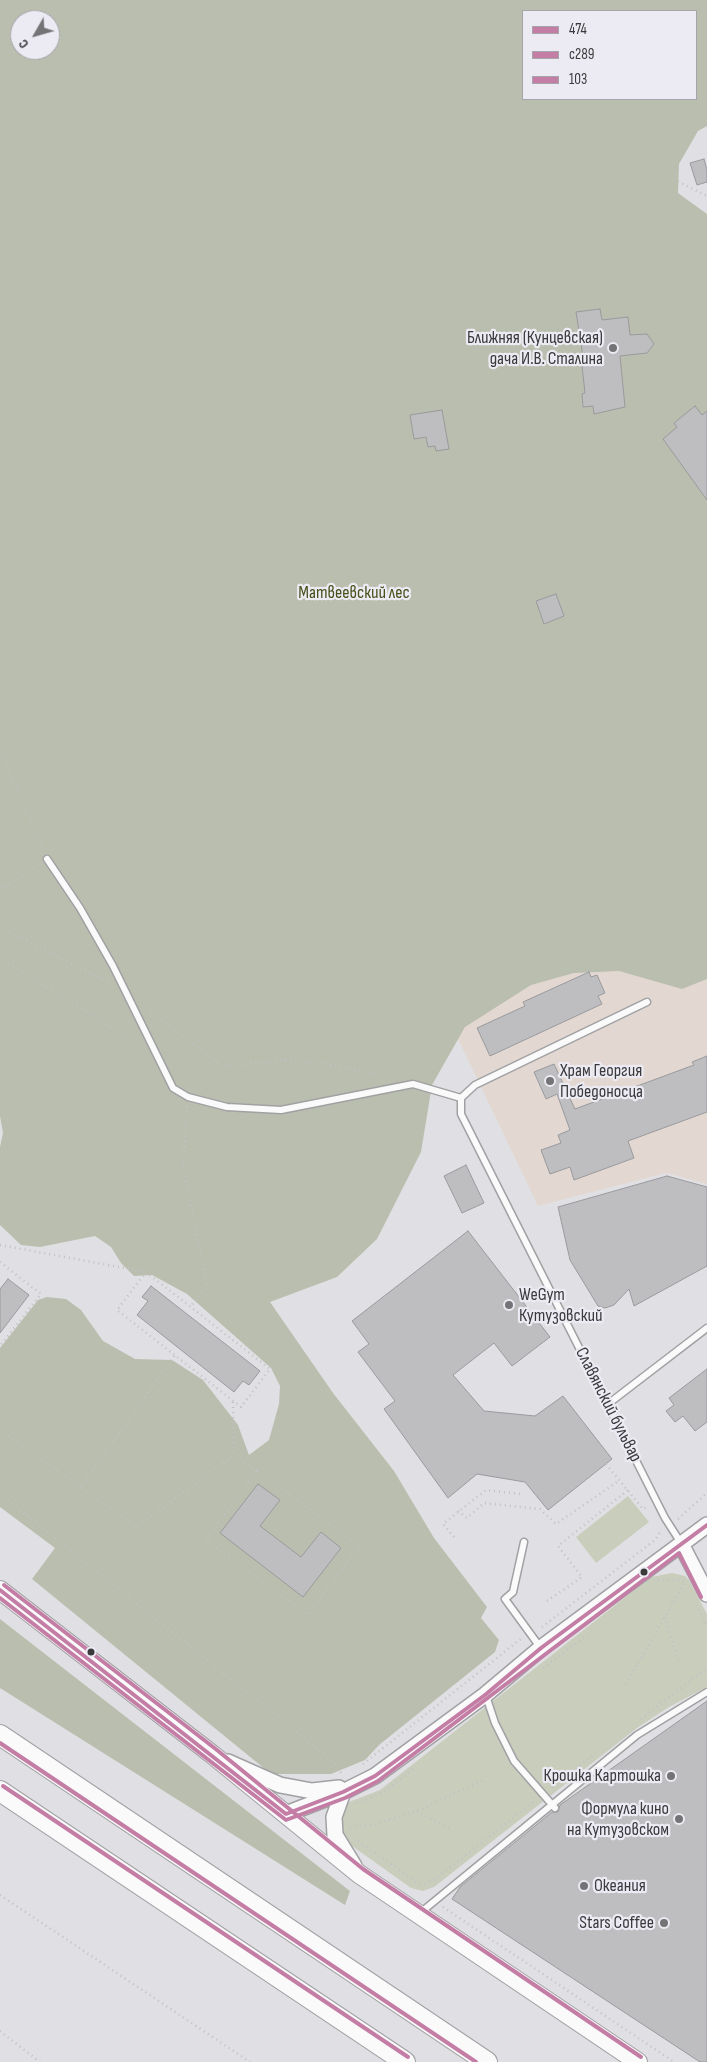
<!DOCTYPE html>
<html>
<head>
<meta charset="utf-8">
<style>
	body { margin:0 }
	#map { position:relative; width:707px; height:2062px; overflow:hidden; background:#e0e0e4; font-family:"Sofia Sans Condensed",sans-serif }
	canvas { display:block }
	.legend { position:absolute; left:522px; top:10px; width:175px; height:90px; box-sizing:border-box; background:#ecebf3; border:1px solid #a5a4aa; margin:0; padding:6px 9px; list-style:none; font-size:15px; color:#3a3a3d }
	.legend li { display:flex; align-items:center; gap:10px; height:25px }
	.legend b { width:25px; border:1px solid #a5a4aa }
	.north { position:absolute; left:10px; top:10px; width:50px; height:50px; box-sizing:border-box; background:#ecebf3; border:1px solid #a5a4aa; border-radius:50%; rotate:232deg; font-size:14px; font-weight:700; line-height:20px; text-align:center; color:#3a3a3d }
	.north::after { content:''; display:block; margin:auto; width:18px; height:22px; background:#747477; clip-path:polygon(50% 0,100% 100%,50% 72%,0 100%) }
</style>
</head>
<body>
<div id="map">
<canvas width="707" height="2062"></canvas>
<ul class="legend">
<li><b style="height:6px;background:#c47da5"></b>474</li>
<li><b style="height:6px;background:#c47da5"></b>с289</li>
<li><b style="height:6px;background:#c47da5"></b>103</li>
</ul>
<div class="north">С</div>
</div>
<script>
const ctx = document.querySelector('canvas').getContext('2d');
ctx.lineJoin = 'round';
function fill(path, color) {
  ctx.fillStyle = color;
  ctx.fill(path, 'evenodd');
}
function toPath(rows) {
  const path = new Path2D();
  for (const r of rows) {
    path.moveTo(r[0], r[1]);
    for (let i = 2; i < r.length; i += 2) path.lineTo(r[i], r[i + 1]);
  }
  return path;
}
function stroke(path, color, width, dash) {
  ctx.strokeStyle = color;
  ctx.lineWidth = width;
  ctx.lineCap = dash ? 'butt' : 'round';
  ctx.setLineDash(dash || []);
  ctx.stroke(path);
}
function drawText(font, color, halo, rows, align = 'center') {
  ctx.font = font + ' "Sofia Sans Condensed",sans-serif';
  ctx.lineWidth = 4.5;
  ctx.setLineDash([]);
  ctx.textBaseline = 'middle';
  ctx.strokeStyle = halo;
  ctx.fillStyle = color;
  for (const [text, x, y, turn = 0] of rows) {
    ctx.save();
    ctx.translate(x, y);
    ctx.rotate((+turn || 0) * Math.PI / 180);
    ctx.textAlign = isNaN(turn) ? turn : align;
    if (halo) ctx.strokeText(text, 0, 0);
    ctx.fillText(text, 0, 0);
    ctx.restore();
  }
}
const commercial = toPath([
	[597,947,707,965,707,1184,666,1173,538,1206,447,1016]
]);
const green = toPath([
	[628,1496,649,1522,596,1563,576,1537],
	[672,1573,685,1576,689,1580,707,1614,707,1687,669,1707,637,1728,434,1887,423,1891,411,1888,341,1838,340,1815,349,1802,380,1790,651,1577]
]);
const forest = toPath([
	[0,0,707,0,707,126,698,131,679,164,678,193,707,214,707,979,682,989,619,971,574,973,531,985,465,1027,432,1085,421,1152,377,1239,337,1277,270,1302,333,1393,394,1471,434,1538,487,1607,481,1618,499,1640,495,1652,379,1745,365,1760,331,1774,271,1774,32,1579,55,1548,0,1507,0,1348,38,1300,47,1297,66,1299,81,1310,103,1341,135,1359,172,1360,203,1380,238,1425,249,1455,269,1440,279,1404,280,1386,271,1368,187,1294,152,1275,134,1276,121,1263,111,1247,95,1236,40,1247,21,1245,0,1225,0,1147,3,1133,0,1116],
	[523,11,696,11,696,99,523,99],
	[20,20,50,20,50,50,20,50],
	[0,1619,350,1891,345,1905,0,1688]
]);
const building = toPath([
	[704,159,707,170,707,182,697,185,690,163,704,159],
	[600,309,602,320,628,317,630,335,647,334,654,344,647,353,620,356,625,407,594,414,593,406,583,407,582,394,585,393,581,357,583,357,576,312,600,309],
	[695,406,702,415,707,411,707,500,663,439,677,427,674,423,695,406],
	[442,410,449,449,436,451,435,446,428,447,426,437,414,439,410,415,442,410],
	[556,594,564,616,544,624,536,601,556,594],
	[589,972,591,977,597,975,605,993,598,996,602,1004,490,1056,477,1028,525,1006,523,1002,589,972],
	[707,1056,707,1112,628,1141,634,1158,574,1180,570,1167,550,1174,541,1150,561,1143,558,1135,570,1130,557,1094,546,1099,534,1072,554,1064,575,1109,694,1065,692,1062,707,1056],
	[466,1165,484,1203,462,1213,444,1176,466,1165],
	[667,1176,707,1187,707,1266,634,1306,629,1289,614,1305,605,1308,598,1306,570,1260,558,1207,667,1176],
	[468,1231,550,1337,512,1366,494,1343,453,1375,484,1411,535,1416,563,1396,612,1459,548,1510,525,1482,477,1474,448,1498,384,1409,395,1401,358,1352,369,1344,352,1321,468,1231],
	[8,1279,29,1295,0,1333,0,1289,8,1279],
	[151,1286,260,1371,249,1385,243,1381,234,1392,137,1315,148,1301,142,1297,151,1286],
	[707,1369,707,1422,695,1431,683,1416,675,1422,666,1411,674,1405,669,1398,707,1369],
	[258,1484,280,1500,260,1526,301,1557,321,1532,341,1548,303,1597,220,1533,258,1484],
	[707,1701,707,2062,700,2062,452,1899,460,1887,552,1812,558,1812,560,1805,707,1701]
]);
const path = toPath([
	[669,177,707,196],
	[0,749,43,849],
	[0,888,5,887,39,865],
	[0,927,108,982],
	[0,958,140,1045],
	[146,1007,221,1066,287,1060,342,1066,388,1078],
	[187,1106,183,1167,207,1286,190,1307],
	[0,1245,146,1272],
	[0,1262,41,1294,0,1346],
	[146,1272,270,1369,241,1407,117,1310,146,1272],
	[233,1402,234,1455,257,1471],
	[0,1430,137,1527,234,1455],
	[606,1464,643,1509,648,1506],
	[257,1471,359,1546,308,1615,206,1540,257,1471],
	[81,1487,175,1355],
	[0,1494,333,1761,341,1773],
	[458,1511,467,1518,484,1503,540,1509,556,1524,620,1480],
	[678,1519,707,1493],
	[454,1537,443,1524,486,1490,520,1494],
	[658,1581,671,1579,685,1582],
	[547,1601,582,1577,558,1546,628,1490],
	[696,1605,707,1626],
	[665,1617,679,1663],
	[542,1627,655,1540,661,1531],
	[543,1668,588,1634],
	[626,1684,684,1584],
	[641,1719,707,1668],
	[363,1764,522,1638],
	[552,1787,593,1755],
	[357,1803,384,1792,416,1767],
	[417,1811,450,1829],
	[350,1827,372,1825,417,1811,484,1780],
	[358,1841,416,1882,425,1884,435,1879,536,1800],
	[0,1895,250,2062],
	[443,1907,674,2062],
	[0,2031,40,2062]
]);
const service = toPath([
	[47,859,80,908,113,966,173,1088,188,1097,227,1107,281,1110,413,1084,461,1098],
	[647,1002,475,1085,461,1098,461,1114,665,1518,681,1543],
	[608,1404,707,1328],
	[524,1542,513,1592,505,1599,540,1647],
	[486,1696,495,1723,514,1761,555,1808],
	[420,1913,637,1735,707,1692]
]);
const tertiary = toPath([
	[681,1544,707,1594],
	[228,1762,280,1785,312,1791,339,1788],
	[343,1792,334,1817,335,1835,354,1866],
	[286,1814,343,1792,375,1776,485,1695,541,1648,707,1525]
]);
const secondary = toPath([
	[0,1590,213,1755,359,1874,638,2062]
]);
const primary = toPath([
	[0,1735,487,2062],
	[0,1791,405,2062]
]);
const bus1 = toPath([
	[0,1590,286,1814,343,1792,375,1776,485,1695,541,1648,707,1525]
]);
const bus2 = toPath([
	[0,1598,286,1820,345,1798,378,1781,679,1553,701,1597],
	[0,1743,476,2062]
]);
const bus3 = toPath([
	[4,1585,217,1750,363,1869,641,2057],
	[3,1786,408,2057]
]);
const markers = [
	[613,348,5,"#747477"],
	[550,1081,5,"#747477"],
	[509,1305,5,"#747477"],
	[644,1572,4.5,"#3a3a3d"],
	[91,1652,4.5,"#3a3a3d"],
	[671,1776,5,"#747477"],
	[679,1819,5,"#747477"],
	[584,1886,5,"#747477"],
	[664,1923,5,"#747477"]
];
const poiNames = [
	["Ближняя (Кунцевская)",603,338],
	["дача И.В. Сталина",603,359],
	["Храм Георгия",560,1071,"left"],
	["Победоносца",560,1092,"left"],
	["WeGym",519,1295,"left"],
	["Кутузовский",519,1316,"left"],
	["Крошка Картошка",661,1776],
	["Формула кино",669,1809],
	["на Кутузовском",669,1830],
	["Океания",594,1886,"left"],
	["Stars Coffee",654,1923]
];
const parkNames = [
	["Матвеевский лес",354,593]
];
const streetNames = [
	["Славянский бульвар",608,1405,63]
];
fill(commercial, '#e2d8d1');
fill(green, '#c9cdbc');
fill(forest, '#babeae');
fill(building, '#bebec1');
stroke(building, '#9a9a9e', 1);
stroke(service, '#a1a1a4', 9);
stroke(tertiary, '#a1a1a4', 18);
stroke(secondary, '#a1a1a4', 20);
stroke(primary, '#a1a1a4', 22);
stroke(path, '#c1c1c3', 2.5, [1, 4]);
stroke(service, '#fafafb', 6);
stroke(tertiary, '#fafafb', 15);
stroke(secondary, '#fafafb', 18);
stroke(primary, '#fafafb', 20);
stroke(bus1, '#c47da5', 4);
stroke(bus2, '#c47da5', 4);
stroke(bus3, '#c47da5', 4);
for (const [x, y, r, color] of markers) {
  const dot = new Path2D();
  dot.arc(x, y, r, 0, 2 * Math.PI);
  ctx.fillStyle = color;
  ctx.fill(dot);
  stroke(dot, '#ecebf3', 2);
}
drawText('18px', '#3a3a3d', '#ecebf3', poiNames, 'right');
drawText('18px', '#475019', '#ecebf3', parkNames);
drawText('18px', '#3a3a3d', '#ecebf3', streetNames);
</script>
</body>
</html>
